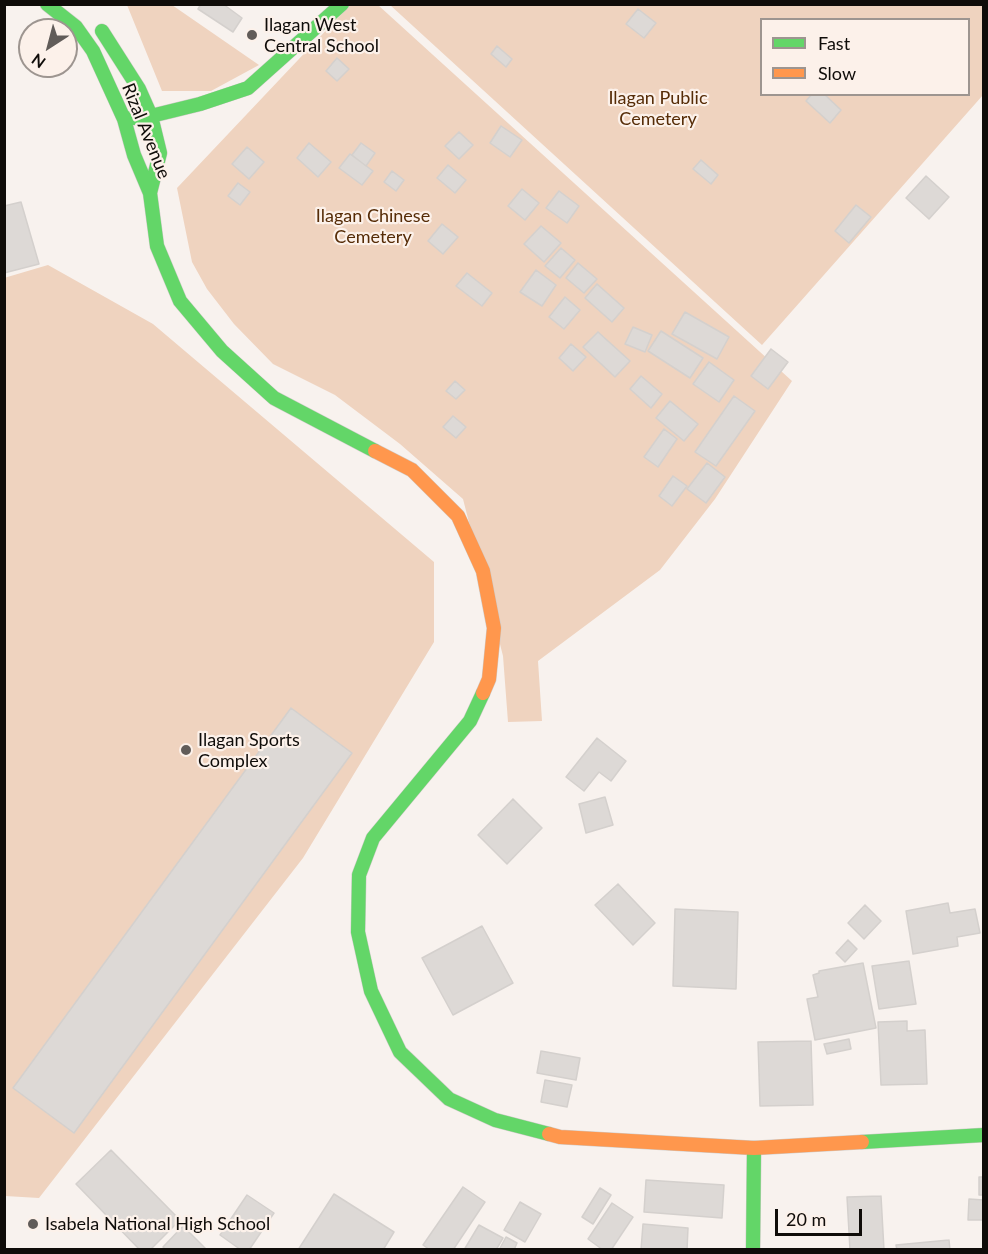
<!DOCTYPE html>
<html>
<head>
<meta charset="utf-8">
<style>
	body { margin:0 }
	#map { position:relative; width:988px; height:1254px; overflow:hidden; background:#f8f2ee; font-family:Lato,sans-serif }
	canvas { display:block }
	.frame { position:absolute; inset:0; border:6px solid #0f0c09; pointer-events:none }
	.legend { position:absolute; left:760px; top:18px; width:210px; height:78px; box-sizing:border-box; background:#fcf1ea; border:2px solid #9d9590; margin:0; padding:8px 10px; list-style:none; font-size:18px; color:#0f0c09 }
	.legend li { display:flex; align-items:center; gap:12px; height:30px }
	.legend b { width:30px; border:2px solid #9d9590 }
	.north { position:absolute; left:18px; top:18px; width:60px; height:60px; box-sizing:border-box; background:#fcf1ea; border:2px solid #9d9590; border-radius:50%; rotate:216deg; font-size:16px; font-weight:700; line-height:24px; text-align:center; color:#0f0c09 }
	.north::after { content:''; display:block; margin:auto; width:21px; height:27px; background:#615c59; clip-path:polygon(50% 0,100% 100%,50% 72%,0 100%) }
	.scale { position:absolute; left:775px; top:1209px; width:87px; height:27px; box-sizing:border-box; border:3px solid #0f0c09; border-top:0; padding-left:8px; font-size:18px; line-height:21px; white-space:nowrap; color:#0f0c09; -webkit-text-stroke:4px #fcf1ea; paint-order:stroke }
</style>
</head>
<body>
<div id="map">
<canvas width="988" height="1254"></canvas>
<div class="frame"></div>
<ul class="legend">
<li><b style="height:8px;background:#63d668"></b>Fast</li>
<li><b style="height:8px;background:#ff974d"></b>Slow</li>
</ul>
<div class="north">N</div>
<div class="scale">20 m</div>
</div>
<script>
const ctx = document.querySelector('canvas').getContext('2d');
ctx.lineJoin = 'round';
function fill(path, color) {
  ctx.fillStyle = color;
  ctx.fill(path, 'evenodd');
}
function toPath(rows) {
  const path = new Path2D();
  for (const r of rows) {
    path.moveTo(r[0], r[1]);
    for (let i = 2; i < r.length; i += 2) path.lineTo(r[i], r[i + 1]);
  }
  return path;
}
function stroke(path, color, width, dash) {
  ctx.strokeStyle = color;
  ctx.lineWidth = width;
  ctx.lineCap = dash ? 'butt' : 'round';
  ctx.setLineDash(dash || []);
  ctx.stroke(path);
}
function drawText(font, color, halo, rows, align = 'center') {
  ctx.font = font + ' Lato,sans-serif';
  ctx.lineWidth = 4.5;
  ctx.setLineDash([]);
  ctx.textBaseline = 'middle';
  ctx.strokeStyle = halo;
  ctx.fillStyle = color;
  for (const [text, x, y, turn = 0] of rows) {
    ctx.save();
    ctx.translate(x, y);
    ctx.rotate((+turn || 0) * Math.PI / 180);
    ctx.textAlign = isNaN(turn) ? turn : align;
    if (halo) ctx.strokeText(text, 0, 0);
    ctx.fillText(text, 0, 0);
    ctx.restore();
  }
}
const green = toPath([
	[127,5,172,5,259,65,211,91,162,91],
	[350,5,378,5,792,381,715,499,660,570,538,661,542,721,508,722,503,656,463,499,400,444,335,395,273,364,234,324,207,289,192,262,177,188],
	[390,5,983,5,983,95,762,345],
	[762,20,968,20,968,94,762,94],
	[48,265,153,324,434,562,434,642,303,858,39,1198,5,1196,4,278]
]);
const building = toPath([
	[201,4,223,4,242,18,233,32,198,9,201,4],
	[638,9,656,23,644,38,626,24,638,9],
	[497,46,512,59,506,67,491,54,497,46],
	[337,58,349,69,337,81,326,71,337,58],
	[812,94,824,94,841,110,830,123,806,101,812,94],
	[501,126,522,140,510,157,490,143,501,126],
	[459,132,473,145,459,159,445,146,459,132],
	[309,143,331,162,318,177,297,158,309,143],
	[361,143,375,153,366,166,352,155,361,143],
	[247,147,264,162,249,179,232,164,247,147],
	[350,154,373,171,362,185,339,168,350,154],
	[701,160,718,175,711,184,693,169,701,160],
	[448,165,466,180,455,193,437,178,448,165],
	[392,171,404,180,396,191,384,182,392,171],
	[926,176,949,197,929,219,906,198,926,176],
	[238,183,250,192,240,205,228,196,238,183],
	[522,189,539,203,525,220,508,206,522,189],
	[559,191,579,206,567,223,546,208,559,191],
	[21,202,39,264,4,273,4,206,21,202],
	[856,205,871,217,849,243,835,231,856,205],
	[442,224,458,237,443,254,428,241,442,224],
	[541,226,561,243,544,262,524,244,541,226],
	[561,248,575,260,560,278,545,266,561,248],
	[578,263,597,279,584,293,566,278,578,263],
	[536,270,556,285,542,306,520,292,536,270],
	[467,273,492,293,482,306,456,286,467,273],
	[597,284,624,308,612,322,585,298,597,284],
	[565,297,580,310,564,329,549,317,565,297],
	[685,312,729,337,717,359,672,334,685,312],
	[633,327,652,335,645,352,625,344,633,327],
	[661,331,703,358,690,378,648,351,661,331],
	[598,332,630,361,615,377,583,347,598,332],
	[571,344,586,357,573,371,559,358,571,344],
	[771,349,788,362,768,389,751,376,771,349],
	[709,362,734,380,719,402,693,384,709,362],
	[641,376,662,394,651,408,630,389,641,376],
	[455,381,465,390,456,399,446,391,455,381],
	[734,396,755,411,716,466,695,452,734,396],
	[670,401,698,424,684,441,656,418,670,401],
	[453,416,466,427,456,438,443,427,453,416],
	[664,429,677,439,658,467,644,457,664,429],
	[707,463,725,477,706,503,687,489,707,463],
	[673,476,687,486,672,506,659,496,673,476],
	[291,708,352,753,74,1133,13,1088,291,708],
	[597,738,626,761,611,781,599,772,584,791,566,777,597,738],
	[605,797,613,825,586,833,579,804,605,797],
	[513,799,542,828,507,864,478,835,513,799],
	[618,884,655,923,633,945,595,905,618,884],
	[948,903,950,913,975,909,980,933,957,937,958,946,913,954,906,911,948,903],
	[865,905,881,921,864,939,848,923,865,905],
	[675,909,738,912,736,989,673,986,675,909],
	[482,926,513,983,453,1015,422,958,482,926],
	[848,940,857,949,845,962,836,953,848,940],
	[909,961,916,1004,879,1009,872,966,909,961],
	[863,963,876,1028,815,1040,807,999,818,997,813,975,819,973,819,971,863,963],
	[907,1021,907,1031,925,1030,927,1084,881,1085,878,1022,907,1021],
	[849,1039,851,1049,827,1054,824,1044,849,1039],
	[811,1041,813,1105,760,1106,758,1042,811,1041],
	[541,1051,580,1058,576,1080,537,1073,541,1051],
	[545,1080,572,1085,567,1107,541,1102,545,1080],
	[111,1150,180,1220,150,1250,140,1250,76,1184,111,1150],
	[979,1177,984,1177,984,1195,979,1195,979,1177],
	[646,1180,724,1185,722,1218,644,1212,646,1180],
	[463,1187,485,1202,453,1250,430,1250,423,1245,463,1187],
	[600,1188,611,1195,593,1224,582,1217,600,1188],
	[334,1194,394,1232,383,1250,298,1250,334,1194],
	[247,1195,274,1213,249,1250,241,1250,220,1235,247,1195],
	[881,1196,884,1250,850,1250,847,1197,881,1196],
	[969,1199,984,1200,984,1220,968,1220,969,1199],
	[520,1202,541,1214,525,1242,504,1230,520,1202],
	[612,1203,633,1217,611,1250,603,1250,588,1239,612,1203],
	[643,1224,688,1228,687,1250,641,1250,643,1224],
	[479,1225,503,1238,496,1250,464,1250,479,1225],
	[183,1226,207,1250,166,1250,163,1247,183,1226],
	[506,1237,517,1243,514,1250,499,1250,506,1237],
	[949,1240,950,1250,897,1250,896,1245,949,1240]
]);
const fast = toPath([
	[47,4,76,27,93,51,124,119,134,155,150,193,157,246,180,301,222,351,274,398,375,451],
	[102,31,139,89,151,116,160,153,150,193],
	[124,119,151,116,200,104,248,88,342,4],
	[483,693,470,721,373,838,359,875,358,932,371,991,400,1052,449,1099,495,1120,549,1134],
	[862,1142,984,1135],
	[753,1250,754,1148]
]);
const slow = toPath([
	[375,451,412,470,458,516,483,571,494,628,489,679,483,693],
	[549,1134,560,1137,754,1148,862,1142]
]);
const markers = [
	[252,35,6,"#615c59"],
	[186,750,6,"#615c59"],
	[33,1224,6,"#615c59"]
];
const poiNames = [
	["Ilagan West",264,25],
	["Central School",264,46],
	["Ilagan Sports",198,740],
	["Complex",198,761],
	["Isabela National High School",45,1224]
];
const parkNames = [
	["Ilagan Public",658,98],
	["Cemetery",658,119],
	["Ilagan Chinese",373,216],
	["Cemetery",373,237]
];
const streetNames = [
	["Rizal Avenue",146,131,68]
];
fill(green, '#efd3bf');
fill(building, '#ddd9d6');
stroke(building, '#d4d0cd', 1.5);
stroke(fast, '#cfcbc8', 15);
stroke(slow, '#cfcbc8', 15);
stroke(fast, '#63d668', 14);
stroke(slow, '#ff974d', 14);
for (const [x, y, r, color] of markers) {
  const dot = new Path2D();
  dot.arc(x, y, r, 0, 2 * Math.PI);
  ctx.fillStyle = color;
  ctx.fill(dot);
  stroke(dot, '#fcf1ea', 2);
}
drawText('18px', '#0f0c09', '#fcf1ea', poiNames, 'left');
drawText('18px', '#562c07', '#fcf1ea', parkNames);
drawText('18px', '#0f0c09', '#fcf1ea', streetNames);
</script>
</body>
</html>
